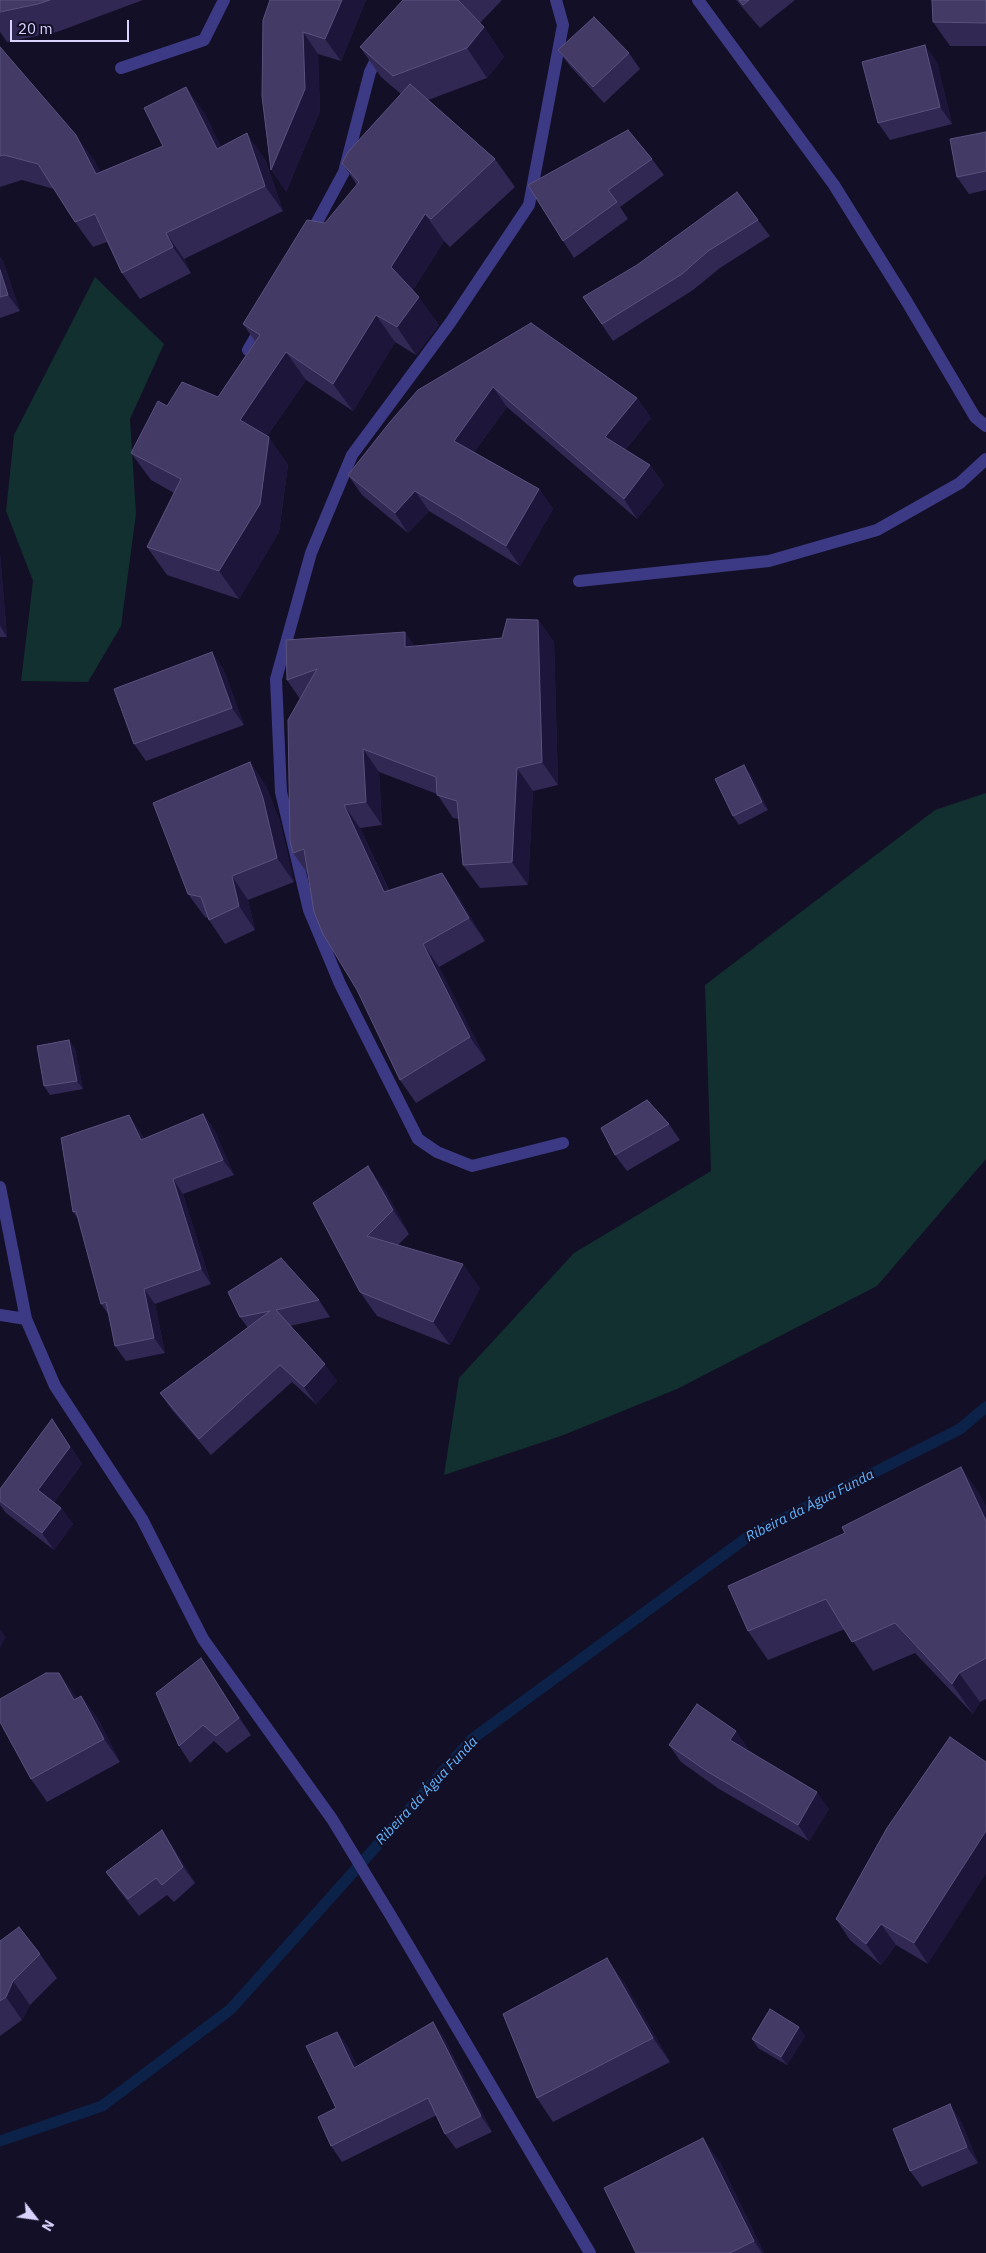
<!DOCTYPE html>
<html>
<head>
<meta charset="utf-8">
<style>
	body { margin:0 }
	#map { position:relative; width:986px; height:2253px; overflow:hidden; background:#130f26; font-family:"IBM Plex Sans",sans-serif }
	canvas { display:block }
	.north { position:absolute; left:10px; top:2193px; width:50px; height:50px; -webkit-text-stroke:4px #130f26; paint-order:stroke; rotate:120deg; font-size:14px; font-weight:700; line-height:20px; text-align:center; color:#d9d4ff }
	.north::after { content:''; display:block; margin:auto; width:18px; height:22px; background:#d9d4ff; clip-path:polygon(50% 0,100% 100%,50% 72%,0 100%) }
	.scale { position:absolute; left:10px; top:20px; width:119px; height:22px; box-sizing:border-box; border:2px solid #d9d4ff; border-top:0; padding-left:6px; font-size:15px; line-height:18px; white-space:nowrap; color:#d9d4ff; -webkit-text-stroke:4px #130f26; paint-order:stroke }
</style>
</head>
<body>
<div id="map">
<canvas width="986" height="2253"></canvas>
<div class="north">N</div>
<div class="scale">20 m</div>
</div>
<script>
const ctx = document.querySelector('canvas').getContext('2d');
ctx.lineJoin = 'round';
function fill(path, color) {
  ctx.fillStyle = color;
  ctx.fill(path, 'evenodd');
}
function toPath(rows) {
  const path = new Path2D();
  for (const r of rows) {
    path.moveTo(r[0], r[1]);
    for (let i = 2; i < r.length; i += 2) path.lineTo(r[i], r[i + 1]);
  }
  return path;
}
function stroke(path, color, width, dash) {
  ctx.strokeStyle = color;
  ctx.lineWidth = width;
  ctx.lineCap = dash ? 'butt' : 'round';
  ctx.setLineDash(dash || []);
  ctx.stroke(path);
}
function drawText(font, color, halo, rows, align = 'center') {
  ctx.font = font + ' "IBM Plex Sans",sans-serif';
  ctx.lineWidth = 4.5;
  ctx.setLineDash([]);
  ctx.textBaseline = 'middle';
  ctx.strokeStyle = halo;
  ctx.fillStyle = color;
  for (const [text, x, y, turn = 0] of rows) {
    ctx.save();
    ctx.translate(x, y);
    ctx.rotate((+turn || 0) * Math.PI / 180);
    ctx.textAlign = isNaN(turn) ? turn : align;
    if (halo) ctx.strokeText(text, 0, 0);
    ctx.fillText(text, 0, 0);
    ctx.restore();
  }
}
const green = toPath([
	[95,277,164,344,130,419,136,514,121,626,88,682,21,681,33,581,6,511,14,435],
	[986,793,986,1159,877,1286,677,1389,561,1436,444,1475,459,1378,574,1253,711,1171,705,985,935,810]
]);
const stream = toPath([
	[0,2141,102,2106,231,2009,472,1739,749,1536,960,1429,986,1407]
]);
const minor = toPath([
	[556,0,563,25,529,205,450,323,352,455,311,553,276,679,281,792,309,910,340,984,418,1139,437,1152,472,1166,563,1143],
	[698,0,834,185,907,302,975,417,986,426],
	[121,68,204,40,224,0],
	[310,235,344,172,370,72,380,52],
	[248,350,262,326],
	[579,581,769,561,877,530,960,483,986,459],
	[0,1187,26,1319,55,1386,142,1519,203,1639,332,1819,391,1916,590,2253],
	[0,1315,26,1319]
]);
const wall = toPath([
	[0,0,143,0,57,32,7,42,0,32],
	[366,0,341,61,318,54,320,111,286,192,263,20],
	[403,0,502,0,480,23,484,27,504,57,487,78,428,100,495,159,515,187,450,247,444,241,413,290,439,325,416,355,395,342,353,411,306,380,267,436,288,465,279,532,239,599,167,575,147,547,174,493,151,480,131,453,167,406,218,397,255,341,243,324,357,185,342,163,401,94,381,77,360,47],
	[736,0,795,0,760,28],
	[986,0,986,46,950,46,933,22],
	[0,47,94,160,100,172,163,146,204,112,221,147,265,159,283,211,184,259,191,273,140,299,122,273,107,242,93,247,75,222,54,189,22,180,0,187],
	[558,50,629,53,640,69,604,103,570,66],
	[937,62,952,124,890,140,878,123],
	[986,132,986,190,969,194,957,177],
	[652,159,664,175,620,207,628,219,574,258,563,241,528,185],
	[758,220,770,236,720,268,693,290,613,341,583,297],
	[0,257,3,261,20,311,0,318],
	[531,323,637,398,651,418,625,450,650,465,664,485,637,519,507,407,474,452,539,489,553,509,520,566,429,511,408,533,362,495,348,475],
	[0,554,7,637,0,637],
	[538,620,554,642,558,785,533,791,528,885,480,888,463,865,459,819,453,818,437,794,379,772,382,825,360,828,389,890,458,896,485,941,439,967,486,1060,416,1103,400,1080,308,874,293,853,300,699,287,680,286,640,415,646,502,638],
	[223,668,244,725,146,761,134,744],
	[250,762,266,786,280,822,294,882,248,900,255,930,225,944,209,920,208,918,205,917,188,894],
	[750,773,768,810,739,825,733,816],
	[69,1040,75,1049,83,1089,50,1095,44,1086],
	[203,1114,214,1129,234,1175,183,1194,211,1284,155,1304,165,1353,126,1361,115,1346,109,1315,101,1304,79,1220,73,1212,139,1130,144,1139],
	[669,1124,680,1140,627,1171,615,1155],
	[385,1190,409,1234,398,1245,480,1288,450,1345,377,1316,360,1292,313,1203],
	[319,1300,330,1317,290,1326,337,1381,316,1404,292,1382,211,1455,172,1410,160,1393,248,1328,240,1317],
	[52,1419,82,1464,54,1502,61,1508,73,1524,54,1550,6,1513,0,1505,0,1489],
	[961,1467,981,1497,986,1507,986,1699,980,1702,973,1714,915,1653,873,1671,845,1629,768,1660,748,1631,845,1533],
	[201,1658,212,1675,251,1735,227,1753,214,1741,190,1763,179,1746],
	[81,1696,98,1719,120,1762,47,1802,31,1779,77,1698],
	[669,1745,748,1748,746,1750,829,1809,809,1841,719,1789,681,1762],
	[887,1828,928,1964,896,1945,881,1965,850,1940,836,1919],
	[162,1830,173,1847,195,1883,174,1902,167,1895,139,1916,118,1889,106,1872],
	[0,1941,40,1954,57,1978,30,2005,22,2020,0,2036],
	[624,1982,670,2062,553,2122,537,2098],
	[433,2022,444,2038,492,2132,456,2149,445,2134,437,2115,342,2162,331,2146,336,2108,337,2032,348,2047,357,2066],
	[805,2036,787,2065,758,2048,752,2039],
	[961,2121,978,2163,922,2187,910,2171],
	[720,2162,764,2253,636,2253]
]);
const shadedWall = toPath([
	[342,0,366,0,341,61,325,39],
	[484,27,504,57,487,78,467,48],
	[303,32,318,54,320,111,286,192,271,170],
	[925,45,937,62,952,124,940,107],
	[186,87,204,112,235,174,217,149],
	[247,133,265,159,283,211,265,186],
	[76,135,94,160,114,199,96,174],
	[425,214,444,241,410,295,391,267],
	[166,233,184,259,191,273,173,247],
	[0,257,3,261,20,311,8,295,0,270],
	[419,297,439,325,416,355,397,327],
	[376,315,395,342,353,411,333,384],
	[286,352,306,380,259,447,240,420],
	[493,387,507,407,468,460,454,441],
	[637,398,651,418,619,457,605,437],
	[269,437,288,465,279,532,239,599,219,571],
	[650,465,664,485,637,519,624,499],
	[539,489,553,509,520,566,506,546],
	[415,491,429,511,408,533,395,513],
	[0,554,7,637,0,626],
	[538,620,554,642,558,785,542,762],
	[405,632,421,655,405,647],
	[212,652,223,668,244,725,232,708],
	[363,749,379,772,382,825,366,802],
	[250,762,266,786,280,822,294,882,277,858],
	[744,765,750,773,768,810,762,802],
	[517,768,533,791,528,885,512,862],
	[344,805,360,828,400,915,384,892],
	[442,873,458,896,485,941,469,918],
	[232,876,248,900,255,930,239,906],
	[423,944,439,967,486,1060,470,1037],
	[69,1040,75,1049,83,1089,77,1081],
	[203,1114,214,1129,234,1175,223,1160],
	[129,1115,139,1130,152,1155,141,1140],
	[368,1166,385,1190,409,1234,393,1210],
	[173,1179,183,1194,211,1284,201,1269],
	[463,1264,480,1288,450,1345,433,1322],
	[144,1289,155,1304,165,1353,154,1338],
	[325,1364,337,1381,316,1404,304,1387],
	[52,1419,82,1464,50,1507,38,1490],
	[961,1467,981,1497,986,1507,986,1521],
	[61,1508,73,1524,54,1550,42,1533],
	[0,1629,6,1637,0,1648],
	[201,1658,212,1675,251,1735,239,1718],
	[59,1673,76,1696,90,1723,74,1700],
	[959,1673,980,1702,973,1714,952,1684],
	[81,1696,98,1719,120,1762,104,1739],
	[736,1731,748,1748,741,1757,730,1740],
	[817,1792,829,1809,809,1841,798,1825],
	[162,1830,173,1847,195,1883,183,1867],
	[986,1831,986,1874,928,1964,914,1943],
	[881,1924,896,1945,881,1965,866,1944],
	[607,1958,624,1982,670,2062,653,2038],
	[13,1981,30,2005,22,2020,6,1997],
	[433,2022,444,2038,492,2132,481,2116],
	[799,2027,805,2036,787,2065,781,2057],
	[337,2032,348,2047,366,2084,354,2068],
	[950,2104,961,2121,978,2163,967,2147],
	[703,2138,720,2162,764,2253,762,2253,754,2241]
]);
const building = toPath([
	[0,0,50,0,38,4,0,12,0,0],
	[270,0,342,0,325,39,303,32,305,89,271,170,262,96,263,20,270,0],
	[403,0,458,0,484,27,467,48,393,76,360,47,403,0],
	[739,0,749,0,743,5,739,0],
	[932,0,986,0,986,23,933,22,932,0],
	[594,17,629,53,593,87,558,50,594,17],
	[925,45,940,107,878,123,862,62,925,45],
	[0,47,76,135,96,174,163,146,144,108,186,87,217,149,247,133,265,186,166,233,173,247,122,273,95,214,75,222,38,164,4,155,0,156,0,47],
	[410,84,495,159,431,219,425,214,391,267,419,297,397,327,376,315,333,384,286,352,240,420,269,437,260,504,219,571,147,547,181,479,131,453,158,401,167,406,182,382,218,397,260,335,243,324,307,220,325,223,359,182,342,163,348,152,410,84],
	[628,130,652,159,608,190,617,202,563,241,528,185,628,130],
	[986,132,986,171,957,177,950,139,986,132],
	[737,192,758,220,708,251,682,274,602,324,583,297,637,265,737,192],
	[0,270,8,295,0,297,0,270],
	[531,323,637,398,605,437,650,465,624,499,493,387,454,441,539,489,506,546,415,491,395,513,348,475,390,422,418,390,531,323],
	[507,619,538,620,542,762,517,768,512,862,463,865,457,801,437,795,436,777,363,749,366,802,344,805,384,892,442,873,469,918,423,944,470,1037,400,1080,357,990,323,934,314,912,304,849,293,853,290,841,288,720,317,669,287,680,286,640,405,632,405,647,502,638,507,619],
	[212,652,232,708,134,744,114,689,212,652],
	[250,762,263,798,277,858,232,876,239,906,209,920,201,897,188,894,153,803,250,762],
	[744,765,762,802,733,816,715,779,744,765],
	[69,1040,77,1081,44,1086,37,1046,69,1040],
	[647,1100,669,1124,615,1155,601,1128,647,1100],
	[203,1114,223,1160,173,1179,201,1269,144,1289,154,1338,115,1346,106,1302,101,1304,76,1211,73,1212,61,1138,129,1115,141,1140,203,1114],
	[368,1166,393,1210,367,1236,463,1264,433,1322,360,1292,313,1203,368,1166],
	[281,1258,319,1300,276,1310,325,1364,304,1387,280,1365,199,1439,160,1393,270,1311,240,1317,228,1292,281,1258],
	[52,1419,70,1447,38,1490,61,1508,42,1533,0,1501,0,1489,52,1419],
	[961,1467,986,1521,986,1658,959,1673,952,1684,895,1623,852,1642,826,1599,748,1631,728,1586,845,1533,842,1527,961,1467],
	[201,1658,239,1718,216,1736,203,1725,179,1746,156,1693,201,1658],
	[46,1673,59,1673,74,1700,81,1696,104,1739,31,1779,0,1722,0,1699,46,1673],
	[697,1704,736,1731,730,1740,817,1792,798,1825,708,1772,669,1745,697,1704],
	[950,1737,986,1762,986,1831,914,1943,881,1924,866,1944,836,1919,887,1828,950,1737],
	[162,1830,183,1867,162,1885,156,1878,128,1899,106,1872,162,1830],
	[19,1927,40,1954,13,1981,6,1997,0,2001,0,1941,19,1927],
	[607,1958,653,2038,537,2098,503,2014,607,1958],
	[770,2009,799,2027,781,2057,752,2039,770,2009],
	[433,2022,481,2116,445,2134,428,2098,331,2146,318,2117,336,2108,306,2046,337,2032,354,2068,433,2022],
	[950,2104,967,2147,910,2171,893,2129,950,2104],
	[703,2138,754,2241,730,2253,636,2253,604,2188,703,2138]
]);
const waterNames = [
	["Ribeira da Água Funda",810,1506,-27],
	["Ribeira da Água Funda",427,1791,-47]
];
fill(green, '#12302f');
stroke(stream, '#0c2248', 11);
stroke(minor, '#3d3a85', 12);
fill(wall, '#312854');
fill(shadedWall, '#1d163a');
fill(building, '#433a66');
stroke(building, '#5a527e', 1);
drawText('italic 14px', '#62b6ff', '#130f26', waterNames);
</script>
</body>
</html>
